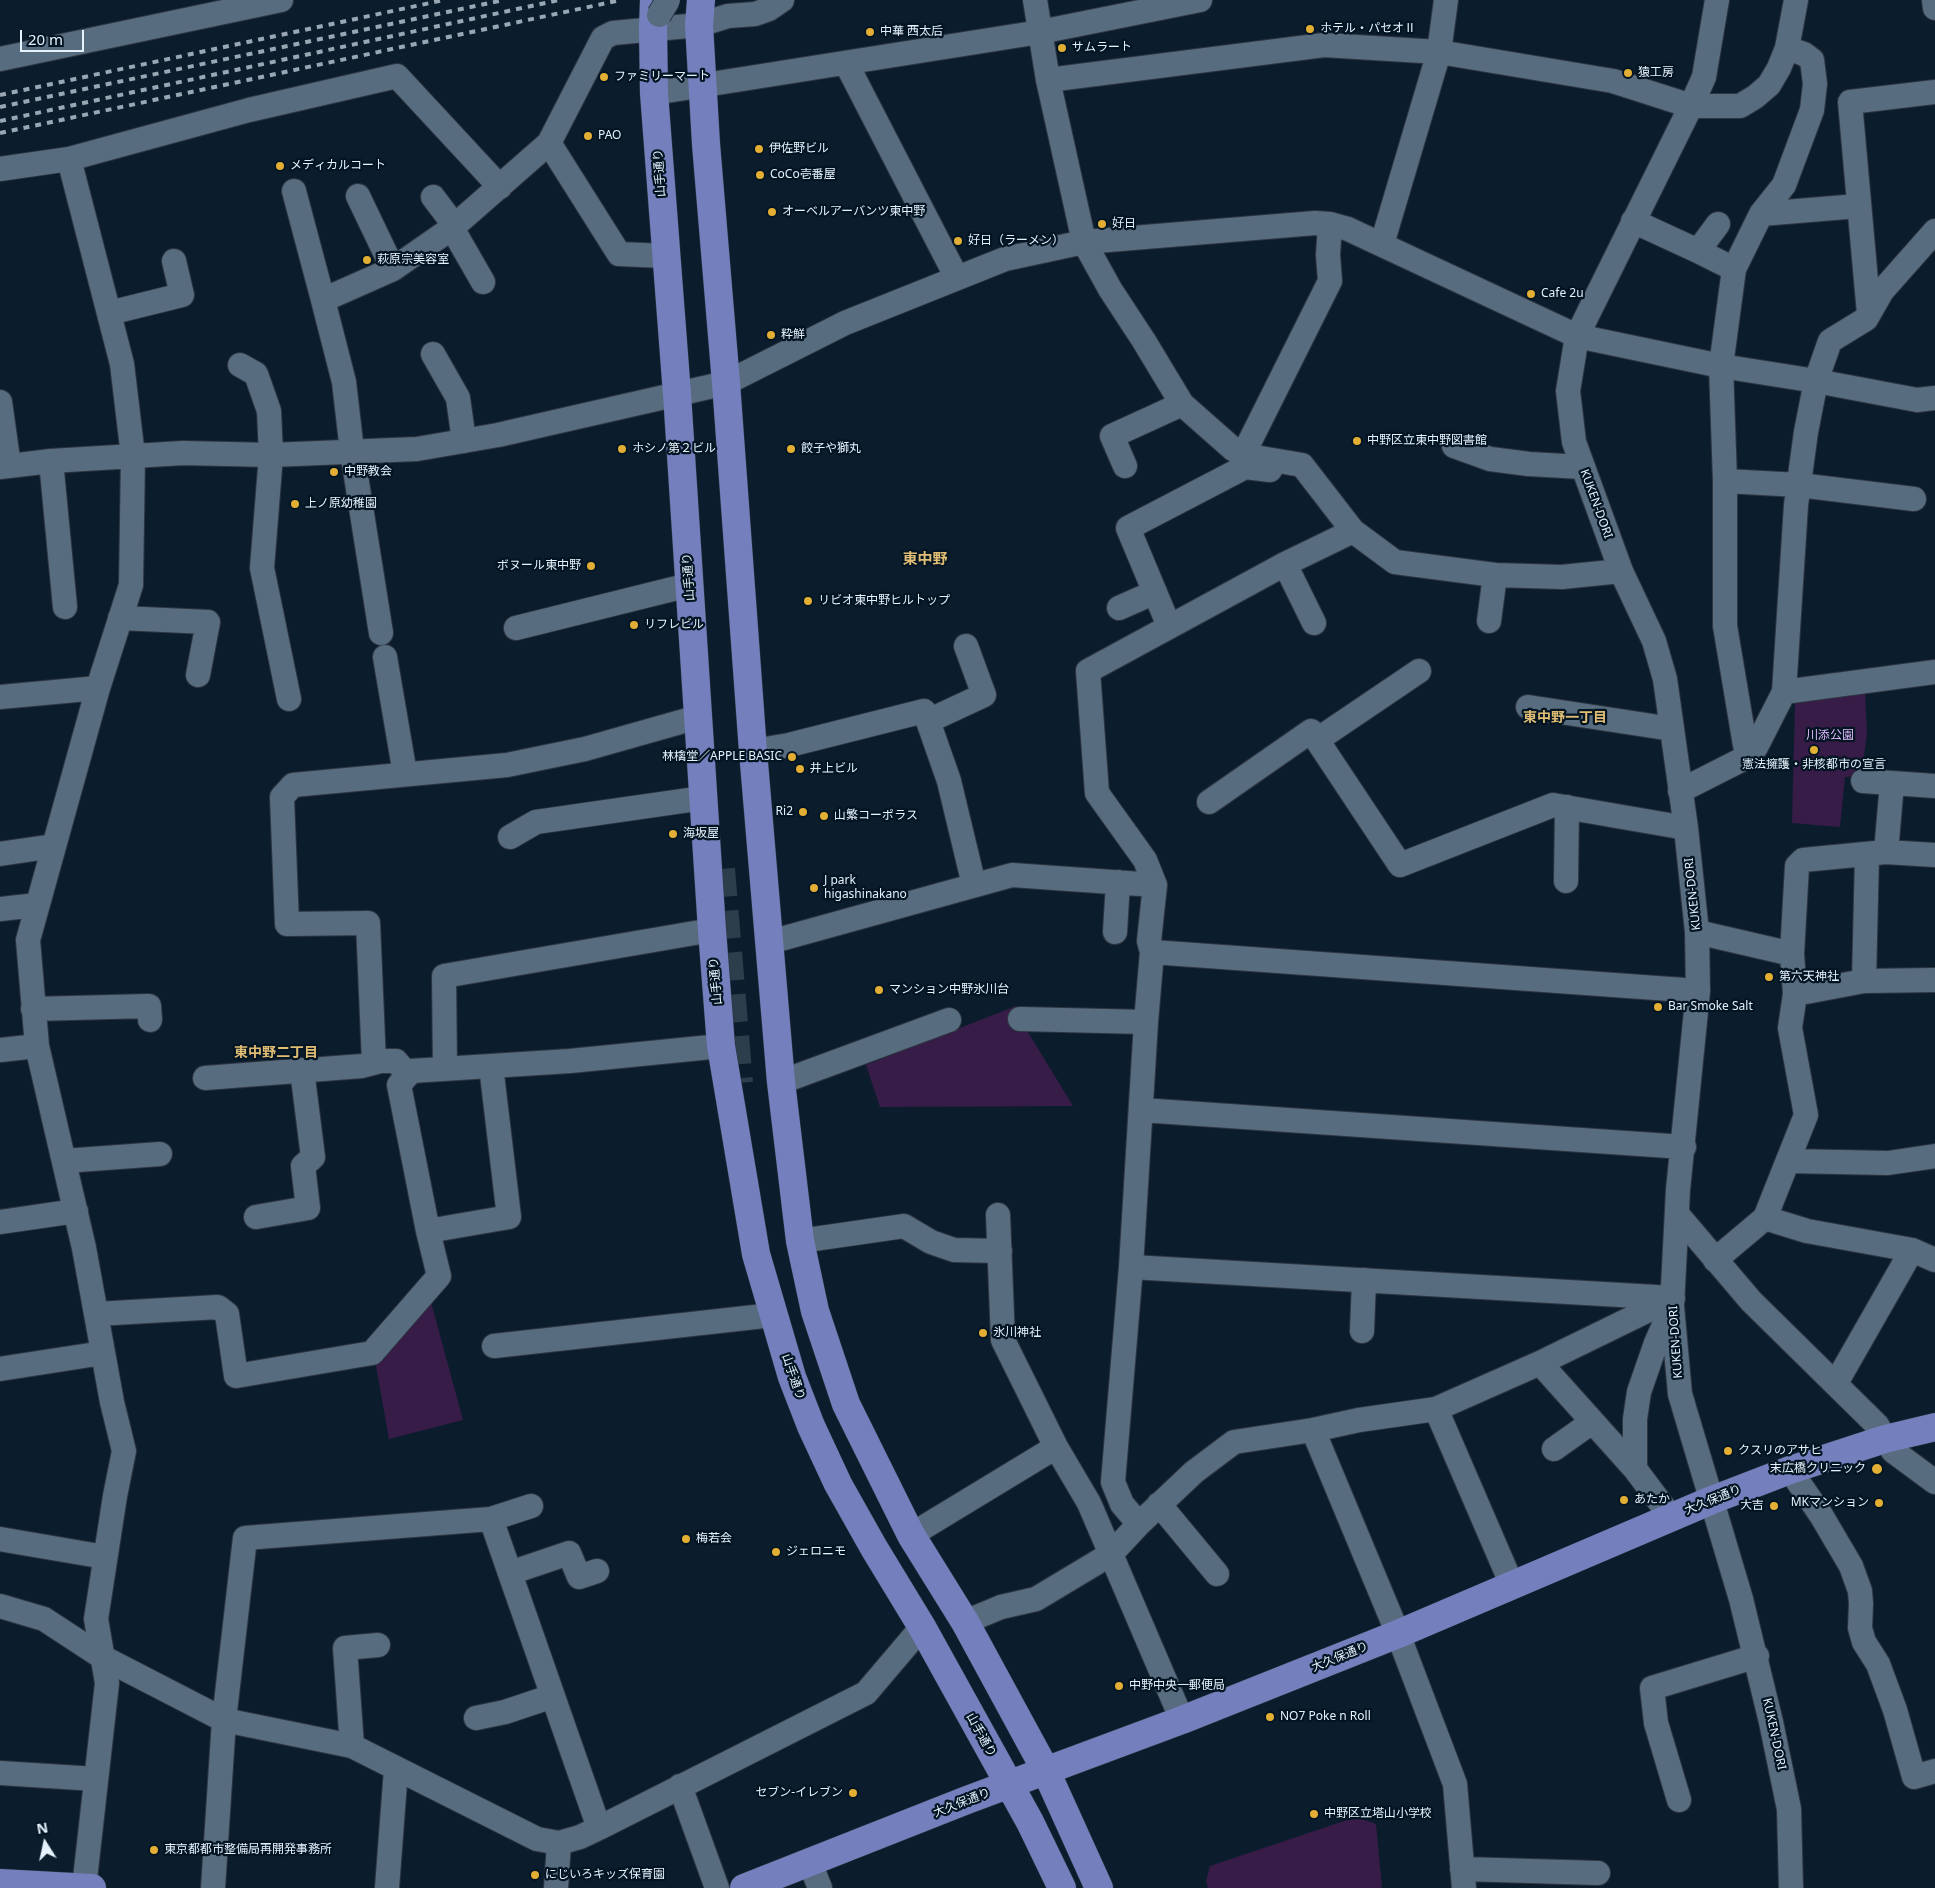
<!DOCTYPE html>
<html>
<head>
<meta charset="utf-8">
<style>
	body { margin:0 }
	#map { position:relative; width:1935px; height:1888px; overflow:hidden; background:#0b1d2d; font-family:"Noto Sans",sans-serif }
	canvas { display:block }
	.north { position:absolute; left:20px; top:1818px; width:50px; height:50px; -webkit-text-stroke:4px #031423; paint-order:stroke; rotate:350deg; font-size:14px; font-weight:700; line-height:20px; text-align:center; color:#e5f1fc }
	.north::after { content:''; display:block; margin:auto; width:18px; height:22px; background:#e5f1fc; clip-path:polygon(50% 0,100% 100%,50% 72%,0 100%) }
	.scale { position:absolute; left:20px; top:30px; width:64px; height:22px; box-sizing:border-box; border:2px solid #e5f1fc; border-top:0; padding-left:6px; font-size:15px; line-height:18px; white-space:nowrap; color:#e5f1fc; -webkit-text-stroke:4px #031423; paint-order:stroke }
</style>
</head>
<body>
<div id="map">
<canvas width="1935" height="1888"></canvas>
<div class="north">N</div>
<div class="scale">20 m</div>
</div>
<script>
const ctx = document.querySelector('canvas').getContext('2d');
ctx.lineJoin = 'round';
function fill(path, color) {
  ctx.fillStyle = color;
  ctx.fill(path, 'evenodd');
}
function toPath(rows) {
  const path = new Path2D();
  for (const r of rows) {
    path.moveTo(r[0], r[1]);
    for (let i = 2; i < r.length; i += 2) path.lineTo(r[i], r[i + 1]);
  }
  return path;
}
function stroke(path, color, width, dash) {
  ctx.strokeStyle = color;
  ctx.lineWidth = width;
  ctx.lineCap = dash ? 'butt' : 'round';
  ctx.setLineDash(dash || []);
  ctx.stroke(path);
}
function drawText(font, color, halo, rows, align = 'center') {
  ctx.font = font + ' "Noto Sans","Noto Sans JP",sans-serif';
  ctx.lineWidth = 4.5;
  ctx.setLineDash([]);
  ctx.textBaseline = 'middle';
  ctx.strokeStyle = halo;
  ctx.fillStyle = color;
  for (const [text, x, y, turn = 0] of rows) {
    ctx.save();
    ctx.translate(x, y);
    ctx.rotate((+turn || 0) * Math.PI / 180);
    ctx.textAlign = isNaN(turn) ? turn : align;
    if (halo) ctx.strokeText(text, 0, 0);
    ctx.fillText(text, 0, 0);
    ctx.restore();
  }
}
const green = toPath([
	[1865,693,1867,734,1861,776,1845,777,1840,827,1792,823,1795,703],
	[1016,1006,1020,1019,1073,1106,880,1107,866,1065],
	[431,1302,463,1420,389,1439,375,1361],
	[1356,1817,1376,1824,1382,1888,1208,1888,1206,1881,1210,1866]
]);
const highwayTunnel = toPath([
	[721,869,739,1083]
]);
const minor = toPath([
	[1035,0,1048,80,1084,242,1110,289,1144,341,1182,404,1233,449,1243,455,1302,465,1353,531,1395,562,1495,575,1562,577,1621,571],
	[1717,0,1704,77,1691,106,1577,336,1568,391,1574,442,1621,571,1654,641,1665,679,1686,828,1697,932,1698,991,1678,1190,1672,1306,1680,1394,1741,1599,1771,1722,1789,1809,1791,1888],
	[1934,0,1935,8],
	[0,59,281,0],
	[846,63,957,278],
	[1048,80,1324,45,1439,52,1613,81,1691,106,1740,106,1755,97,1769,85,1779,68,1787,48,1796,0],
	[654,93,1040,32,1200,0],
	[549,143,619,254,666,256],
	[69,159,122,364,133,456,131,585,98,688,28,940,37,1046,84,1248,112,1402,124,1451,115,1496,96,1619,107,1683,84,1888],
	[0,169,69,159,249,110,397,76,500,187],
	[294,191,323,300],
	[358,196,393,269],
	[433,197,455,226],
	[1761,214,1858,206],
	[1633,221,1698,251,1718,224],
	[452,228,483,282],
	[1382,244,1439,52,1446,0],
	[1698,251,1734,269],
	[109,313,182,295,174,261],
	[1869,314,1850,102,1935,92],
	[433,354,458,398,464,441],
	[240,365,256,374,269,411,271,455,262,568,289,699],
	[0,402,9,466],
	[1454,446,1490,459,1529,464,1582,467],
	[1243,455,1330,281,1328,255,1330,224],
	[51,461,65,607],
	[1125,466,1112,436,1182,404],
	[0,467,51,461,183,453,271,455,417,449,498,435,726,383,845,323,1005,259,1084,242,1315,223,1330,224,1348,229,1577,336,1721,366,1816,381,1917,400,1935,398],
	[1725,481,1799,485,1914,499],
	[1285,564,1314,623],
	[1119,608,1155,592],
	[120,618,208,622,198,675],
	[1489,621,1495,575],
	[1169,626,1128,528,1245,467,1270,470],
	[516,628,689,585],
	[381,633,352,451,344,382,323,300,393,269,452,228,549,143,603,38,613,33,699,25,728,16,755,14,769,9,782,0],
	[385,657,405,774],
	[1784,692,1935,672],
	[0,697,98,688],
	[1528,707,1672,729],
	[928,721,949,781,974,885],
	[1317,740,1400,865,1553,805,1686,828],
	[753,751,789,745,924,711,928,721,984,695,966,646],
	[1749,756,1745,745,1725,626,1725,481,1721,366,1734,269,1761,214,1784,185,1812,110,1815,84,1812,60,1804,54,1787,48],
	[1863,781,1935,786],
	[1680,791,1749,756,1756,747,1784,692,1796,505,1806,432,1816,381,1830,341,1866,319,1882,291,1935,231],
	[1209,802,1311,731,1317,740,1419,671],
	[510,837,536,822,703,798],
	[1886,852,1892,783],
	[0,854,54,846],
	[1566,881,1567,807],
	[0,909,37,905],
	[1115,932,1118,882],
	[1697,932,1792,954],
	[770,942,1012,875,1155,885],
	[1152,952,1698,991],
	[1864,981,1867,855],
	[1795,994,1864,981,1935,980],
	[33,1009,149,1006,150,1020],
	[1020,1019,1146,1022],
	[0,1050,37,1046],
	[374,1063,368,923,287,924,282,797,293,785,507,765,585,749,698,717],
	[445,1069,444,976,712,930],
	[205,1078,362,1066,381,1061,396,1061,408,1075],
	[781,1082,949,1020],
	[1141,1110,1684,1147],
	[64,1161,160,1154],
	[1788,1161,1888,1163,1935,1156],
	[1677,1214,1751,1301,1877,1425,1893,1451,1935,1482],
	[998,1215,1003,1340,1056,1447,1089,1503,1182,1720],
	[256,1217,308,1208,303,1166,313,1157,302,1070],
	[1765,1218,1807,1231,1912,1250,1935,1260],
	[0,1222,76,1211],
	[428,1231,509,1217,491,1066],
	[800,1241,904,1226,931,1242,954,1250,1000,1251],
	[1715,1260,1765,1218,1806,1115,1790,1028,1795,994,1792,954,1797,866,1803,860,1886,852,1935,855],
	[96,1314,218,1307,227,1314,236,1376,372,1353,439,1276,428,1231,399,1085,411,1071,570,1061,721,1046],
	[1362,1331,1364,1280],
	[494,1346,773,1315],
	[1540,1363,1635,1469,1671,1517],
	[0,1369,103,1353],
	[1836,1383,1912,1250],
	[1436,1409,1512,1585],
	[1313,1430,1398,1634,1455,1784,1464,1888],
	[1554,1449,1592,1422],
	[1635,1469,1635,1419,1639,1392,1656,1343,1672,1307],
	[1790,1470,1821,1515,1851,1566,1860,1591,1861,1604,1860,1628,1864,1642,1878,1664,1895,1710,1914,1777,1935,1771],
	[1159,1504,1217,1574],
	[491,1519,599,1828],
	[1139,1524,1122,1504,1113,1482,1131,1267,1146,1022,1152,952,1149,941,1155,885,1145,860,1097,793,1088,671,1285,564,1353,531],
	[911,1535,1056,1447],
	[0,1539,105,1557],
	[510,1573,569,1553,579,1577,597,1571],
	[0,1606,44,1619,102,1657,224,1720,352,1746,537,1839,559,1843,580,1837,599,1828,866,1693,922,1627],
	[965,1622,1001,1607,1036,1599,1111,1554,1139,1524,1194,1472,1234,1442,1313,1430,1359,1420,1436,1409,1540,1363,1673,1298,1131,1267],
	[476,1718,505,1712,553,1696],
	[352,1746,345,1648,378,1645],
	[0,1773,96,1779],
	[680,1786,717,1888],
	[1679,1800,1656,1723,1652,1688,1757,1656],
	[810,1863,820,1888],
	[1462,1869,1598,1873],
	[213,1888,224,1720,245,1538,491,1519,531,1506],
	[387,1888,396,1769],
	[556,1888,559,1843]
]);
const major = toPath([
	[654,0,653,28,654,93,677,394,712,930,721,1046,756,1254,792,1377,811,1426,838,1484,874,1548,922,1627,1030,1822,1062,1888],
	[701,0,699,25,706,144,726,383,753,751,781,1082,800,1241,815,1311,846,1404,911,1535,965,1622,1046,1771,1099,1888],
	[0,1883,92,1888],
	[744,1888,967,1800,1182,1720,1398,1634,1712,1500,1790,1470,1885,1439,1935,1427]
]);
const rail = toPath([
	[0,95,444,0],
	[0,107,504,0],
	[0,121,559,0],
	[0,133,621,0]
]);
const minorBridge = toPath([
	[659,15,668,0]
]);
const markers = [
	[1310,29,5,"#e2af34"],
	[870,32,5,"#e2af34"],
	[1062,48,5,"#e2af34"],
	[1628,73,5,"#e2af34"],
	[604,77,5,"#e2af34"],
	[588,136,5,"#e2af34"],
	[759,149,5,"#e2af34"],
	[280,166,5,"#e2af34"],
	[760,175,5,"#e2af34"],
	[772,212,5,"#e2af34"],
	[1102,224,5,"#e2af34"],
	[958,241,5,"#e2af34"],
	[367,260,5,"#e2af34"],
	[1531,294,5,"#e2af34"],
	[771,335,5,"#e2af34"],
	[1357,441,5,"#e2af34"],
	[622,449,5,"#e2af34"],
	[791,449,5,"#e2af34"],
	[334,472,5,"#e2af34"],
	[295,504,5,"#e2af34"],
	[591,566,5,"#e2af34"],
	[808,601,5,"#e2af34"],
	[634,625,5,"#e2af34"],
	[1814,750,5,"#e2af34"],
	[792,757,5,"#e2af34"],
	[800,769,5,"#e2af34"],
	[803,812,5,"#e2af34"],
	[824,816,5,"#e2af34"],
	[673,834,5,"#e2af34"],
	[814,888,5,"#e2af34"],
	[1769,977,5,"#e2af34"],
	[879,990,5,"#e2af34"],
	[1658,1007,5,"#e2af34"],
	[983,1333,5,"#e2af34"],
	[1728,1451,5,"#e2af34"],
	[1877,1469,6,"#e2af34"],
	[1624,1500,5,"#e2af34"],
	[1879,1503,5,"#e2af34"],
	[1774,1506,5,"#e2af34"],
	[686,1539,5,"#e2af34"],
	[776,1552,5,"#e2af34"],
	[1119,1686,5,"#e2af34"],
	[1270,1717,5,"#e2af34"],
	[853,1793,5,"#e2af34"],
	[1314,1814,5,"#e2af34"],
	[154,1850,5,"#e2af34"],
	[535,1875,5,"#e2af34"]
];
const poiNames = [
	["ホテル・パセオⅡ",1320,29],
	["中華 西太后",880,32],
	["サムラート",1072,48],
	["猿工房",1638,73],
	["ファミリーマート",614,77],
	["PAO",598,136],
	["伊佐野ビル",769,149],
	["メディカルコート",290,166],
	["CoCo壱番屋",770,175],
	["オーベルアーバンツ東中野",782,212],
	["好日",1112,224],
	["好日（ラーメン）",968,241],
	["萩原宗美容室",377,260],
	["Cafe 2u",1541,294],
	["粋鮮",781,335],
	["中野区立東中野図書館",1367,441],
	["ホシノ第２ビル",632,449],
	["餃子や獅丸",801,449],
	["中野教会",344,472],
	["上ノ原幼稚園",305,504],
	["ボヌール東中野",581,566,"right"],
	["リビオ東中野ヒルトップ",818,601],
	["リフレビル",644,625],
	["林檎堂／APPLE BASIC",782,757,"right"],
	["憲法擁護・非核都市の宣言",1814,765,"center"],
	["井上ビル",810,769],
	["Ri2",793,812,"right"],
	["山繁コーポラス",834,816],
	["海坂屋",683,834],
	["J park",824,881],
	["higashinakano",824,895],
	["第六天神社",1779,977],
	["マンション中野氷川台",889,990],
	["Bar Smoke Salt",1668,1007],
	["氷川神社",993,1333],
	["クスリのアサヒ",1738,1451],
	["末広橋クリニック",1866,1469,"right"],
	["あたか",1634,1500],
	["MKマンション",1869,1503,"right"],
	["大吉",1764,1506,"right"],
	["梅若会",696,1539],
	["ジェロニモ",786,1552],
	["中野中央一郵便局",1129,1686],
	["NO7 Poke n Roll",1280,1717],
	["セブン-イレブン",843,1793,"right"],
	["中野区立塔山小学校",1324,1814],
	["東京都都市整備局再開発事務所",164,1850],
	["にじいろキッズ保育園",545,1875]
];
const streetNames = [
	["山手通り",660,173,-94],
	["KUKEN-DORI",1596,504,70],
	["山手通り",689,577,-94],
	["KUKEN-DORI",1693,894,-96],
	["山手通り",716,981,-95],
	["KUKEN-DORI",1676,1342,-94],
	["山手通り",793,1377,71],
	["大久保通り",1713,1500,-22],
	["大久保通り",1340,1657,-22],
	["KUKEN-DORI",1774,1734,78],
	["山手通り",981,1735,61],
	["大久保通り",962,1803,-21]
];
const parkNames = [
	["川添公園",1830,736]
];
const neighbourhoodNames = [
	["東中野一丁目",1565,718],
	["東中野二丁目",276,1053]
];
const quarterNames = [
	["東中野",925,560]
];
fill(green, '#371c47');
stroke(highwayTunnel, '#2c3d4c', 28, [28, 14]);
stroke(minor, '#2e3642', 26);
stroke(major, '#2e3642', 29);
stroke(minor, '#586c7f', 24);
stroke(major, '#7480bd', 28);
stroke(rail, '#99a7b4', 4, [6, 6]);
stroke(minorBridge, '#2e3642', 26, []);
stroke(minorBridge, '#586c7f', 24);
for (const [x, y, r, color] of markers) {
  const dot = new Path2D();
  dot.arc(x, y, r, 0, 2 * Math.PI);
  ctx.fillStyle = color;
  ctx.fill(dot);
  stroke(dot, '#031423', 2);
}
drawText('12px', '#e5f1fc', '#031423', poiNames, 'left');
drawText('12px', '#e5f1fc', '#031423', streetNames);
drawText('12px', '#dfb9fa', '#031423', parkNames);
drawText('bold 14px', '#e0bd74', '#031423', neighbourhoodNames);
drawText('bold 15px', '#e0bd74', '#031423', quarterNames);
</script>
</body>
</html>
